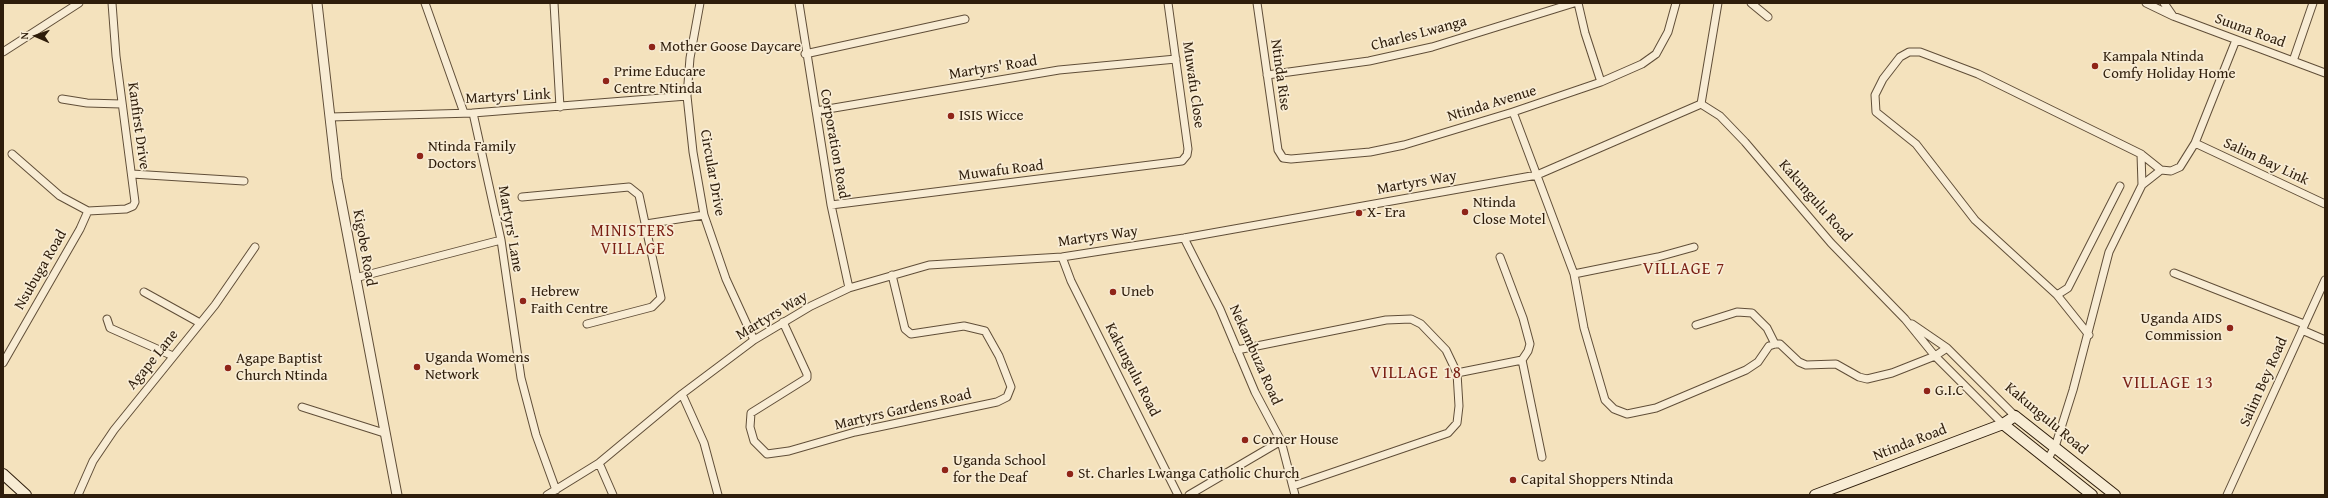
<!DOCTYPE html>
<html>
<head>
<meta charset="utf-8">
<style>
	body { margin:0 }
	#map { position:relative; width:2328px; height:498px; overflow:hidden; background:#f4e2bd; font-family:"Gentium Book Plus",serif }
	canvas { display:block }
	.frame { position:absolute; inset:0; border:4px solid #2e1d0b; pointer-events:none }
	.north { position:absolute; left:16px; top:16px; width:40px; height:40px; -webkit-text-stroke:3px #f8ecd4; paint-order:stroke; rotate:272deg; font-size:11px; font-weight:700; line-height:16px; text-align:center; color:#2e1d0b }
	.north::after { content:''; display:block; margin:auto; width:14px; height:18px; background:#2e1d0b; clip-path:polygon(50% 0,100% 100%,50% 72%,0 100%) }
</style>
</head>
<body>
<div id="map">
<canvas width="2328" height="498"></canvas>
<div class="frame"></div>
<div class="north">N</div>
</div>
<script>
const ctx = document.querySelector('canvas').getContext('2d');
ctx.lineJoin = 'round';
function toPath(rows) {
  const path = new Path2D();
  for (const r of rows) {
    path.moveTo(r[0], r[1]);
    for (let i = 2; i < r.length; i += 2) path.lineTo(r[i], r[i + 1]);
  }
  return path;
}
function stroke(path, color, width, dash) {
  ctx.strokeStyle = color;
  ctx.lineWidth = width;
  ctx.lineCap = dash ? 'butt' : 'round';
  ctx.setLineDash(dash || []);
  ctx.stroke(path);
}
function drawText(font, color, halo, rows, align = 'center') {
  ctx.font = font + ' "Gentium Book Plus",serif';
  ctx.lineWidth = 3.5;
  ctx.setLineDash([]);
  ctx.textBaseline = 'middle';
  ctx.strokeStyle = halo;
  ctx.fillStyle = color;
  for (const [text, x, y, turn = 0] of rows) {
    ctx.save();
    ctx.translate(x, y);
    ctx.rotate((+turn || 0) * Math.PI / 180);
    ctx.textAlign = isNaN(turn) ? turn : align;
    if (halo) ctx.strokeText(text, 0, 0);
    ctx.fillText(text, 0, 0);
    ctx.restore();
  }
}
const minor = toPath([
	[425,3,464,113],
	[554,3,560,107],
	[700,3,690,58,687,96,693,152,704,215,714,244,726,279,754,340],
	[799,3,831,205,849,288],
	[1257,3,1278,150,1283,158,1291,159,1370,152,1404,145,1513,112,1601,82,1642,64,1656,54,1668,32,1676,3],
	[1578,3,1585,33,1601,82],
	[1751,3,1768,17],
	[2146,3,2173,16,2325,73],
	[2164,3,2173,16],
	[3,52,79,3],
	[805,54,965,19],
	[2293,61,2313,3],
	[1267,75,1369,61,1432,47,1574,3],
	[62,99,87,103,121,104],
	[1701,104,1720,116,1745,142,1831,243,1905,319,1935,356,2003,424],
	[1701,104,1718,3],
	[816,111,1059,70,1176,59],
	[1513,112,1574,274,1584,328,1605,400,1614,409,1627,414,1656,408,1746,370,1758,362,1769,346,1775,344,1780,344,1799,362,1806,365,1836,364,1859,377,1867,379,1892,373,1935,356,1947,348],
	[473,113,501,240,521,378,536,435,556,490],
	[330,117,473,113,687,96],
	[2195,143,2325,204],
	[12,154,60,196,88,211,126,209,133,206,135,202,116,56,112,3],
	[132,174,244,181],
	[2142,185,2161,170],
	[522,197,629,187,639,195,661,298,652,307,587,324],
	[831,205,1182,161,1187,155,1188,149,1168,3],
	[646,224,704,215],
	[1184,238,1220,309,1255,392,1281,441,1295,495],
	[1062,257,1071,281,1178,495],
	[2174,273,2304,324],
	[1574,274,1658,257,1694,247],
	[355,278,501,240],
	[144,292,200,323],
	[2057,295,2068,288,2120,186],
	[107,319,110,328,173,356],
	[783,322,807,374,807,378,751,413,750,427,754,441,767,454,789,451,855,432,997,402,1007,397,1011,387,999,356,985,331,964,326,911,334,905,329,892,275],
	[1912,324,1947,348,2015,416],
	[1696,325,1737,312,1752,313,1767,328,1775,344],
	[2302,330,2325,340],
	[2089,335,2057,295,1975,220,1916,144,1876,112,1875,95,1883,79,1900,57,1909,52,1920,52,1978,74,2141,154,2161,170,2171,171,2180,167,2195,143,2236,40],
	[1237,350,1386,320,1411,319,1421,324,1446,350,1457,373,1459,406,1457,423,1448,433,1293,486],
	[1522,360,1542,457],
	[3,363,80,229,88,211],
	[1457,373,1522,360,1528,351,1530,344,1523,318,1500,257],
	[682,394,704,443,718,495],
	[302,407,384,433],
	[2047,460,2055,447,2073,390,2109,252,2142,185,2141,154],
	[599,463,613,495],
	[78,495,93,461,114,430,215,305,255,247],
	[547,495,599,463,682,394,754,340,811,306,849,288,929,265,1062,257,1184,238,1537,175,1701,104],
	[1189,495,1281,441],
	[2227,495,2325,280]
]);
const tertiary = toPath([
	[317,3,337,179,397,495]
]);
const secondary = toPath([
	[2003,424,2092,495],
	[3,474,26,495],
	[1815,495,2003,424,2015,416,2115,495]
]);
const markers = [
	[652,47,4,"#8f2418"],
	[2095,66,4,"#8f2418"],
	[606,81,4,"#8f2418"],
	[951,116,4,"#8f2418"],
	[420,156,4,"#8f2418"],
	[1465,212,4,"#8f2418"],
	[1359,213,4,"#8f2418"],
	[1113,292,4,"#8f2418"],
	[523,301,4,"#8f2418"],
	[2230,328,4,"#8f2418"],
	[417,367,4,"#8f2418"],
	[228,368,4,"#8f2418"],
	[1927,391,4,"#8f2418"],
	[1245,440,4,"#8f2418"],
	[945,470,4,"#8f2418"],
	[1070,474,4,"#8f2418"],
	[1513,480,4,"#8f2418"]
];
const streetNames = [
	["Suuna Road",2250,31,20],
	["Charles Lwanga",1419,34,-15],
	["Martyrs' Road",993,68,-9],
	["Ntinda Rise",1280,75,82],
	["Muwafu Close",1193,85,82],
	["Martyrs' Link",508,97,-3],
	["Ntinda Avenue",1492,104,-17],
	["Kanfirst Drive",138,126,82],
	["Corporation Road",834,144,80],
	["Salim Bay Link",2266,162,25],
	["Muwafu Road",1001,171,-7],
	["Circular Drive",712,173,80],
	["Martyrs Way",1417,183,-10],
	["Kakungulu Road",1815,201,49],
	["Martyrs' Lane",510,229,80],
	["Martyrs Way",1098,237,-8],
	["Kigobe Road",364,248,80],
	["Nsubuga Road",41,270,-60],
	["Martyrs Way",772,316,-31],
	["Nekambuza Road",1255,355,66],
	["Agape Lane",153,360,-51],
	["Kakungulu Road",1132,370,63],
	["Salim Bey Road",2264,382,-66],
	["Martyrs Gardens Road",903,410,-13],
	["Kakungulu Road",2046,419,40],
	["Ntinda Road",1910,443,-21]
];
const poiNames = [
	["Mother Goose Daycare",660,47],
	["Kampala Ntinda",2103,57],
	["Comfy Holiday Home",2103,74],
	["Prime Educare",614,72],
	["Centre Ntinda",614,89],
	["ISIS Wicce",959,116],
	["Ntinda Family",428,147],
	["Doctors",428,164],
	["Ntinda",1473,203],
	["Close Motel",1473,220],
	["X- Era",1367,213],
	["Hebrew",531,292],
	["Faith Centre",531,309],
	["Uneb",1121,292],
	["Uganda AIDS",2222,319,"right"],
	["Commission",2222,336,"right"],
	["Uganda Womens",425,358],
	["Network",425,375],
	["Agape Baptist",236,359],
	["Church Ntinda",236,376],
	["G.I.C",1935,391],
	["Corner House",1253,440],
	["Uganda School",953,461],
	["for the Deaf",953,478],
	["St. Charles Lwanga Catholic Church",1078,474],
	["Capital Shoppers Ntinda",1521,480]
];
const neighbourhoodNames = [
	["MINISTERS",633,232],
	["VILLAGE",633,250]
];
const quarterNames = [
	["VILLAGE 7",1684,270],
	["VILLAGE 18",1416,374],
	["VILLAGE 13",2168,384]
];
stroke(minor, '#604e38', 9);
stroke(tertiary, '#604e38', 11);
stroke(secondary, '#2e1d0b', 12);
stroke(minor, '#f8ecd4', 7);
stroke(tertiary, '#f8ecd4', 9);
stroke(secondary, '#f8ecd4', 10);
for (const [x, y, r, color] of markers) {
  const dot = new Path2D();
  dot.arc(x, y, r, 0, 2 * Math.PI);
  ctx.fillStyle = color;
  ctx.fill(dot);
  stroke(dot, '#f8ecd4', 1.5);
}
drawText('15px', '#2e1d0b', '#f8ecd4', streetNames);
drawText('15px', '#2e1d0b', '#f8ecd4', poiNames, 'left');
ctx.letterSpacing = '1px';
drawText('16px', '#7a1f14', '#f8ecd4', neighbourhoodNames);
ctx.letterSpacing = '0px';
ctx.letterSpacing = '1px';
drawText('17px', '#7a1f14', '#f8ecd4', quarterNames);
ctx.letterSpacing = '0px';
</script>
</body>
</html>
